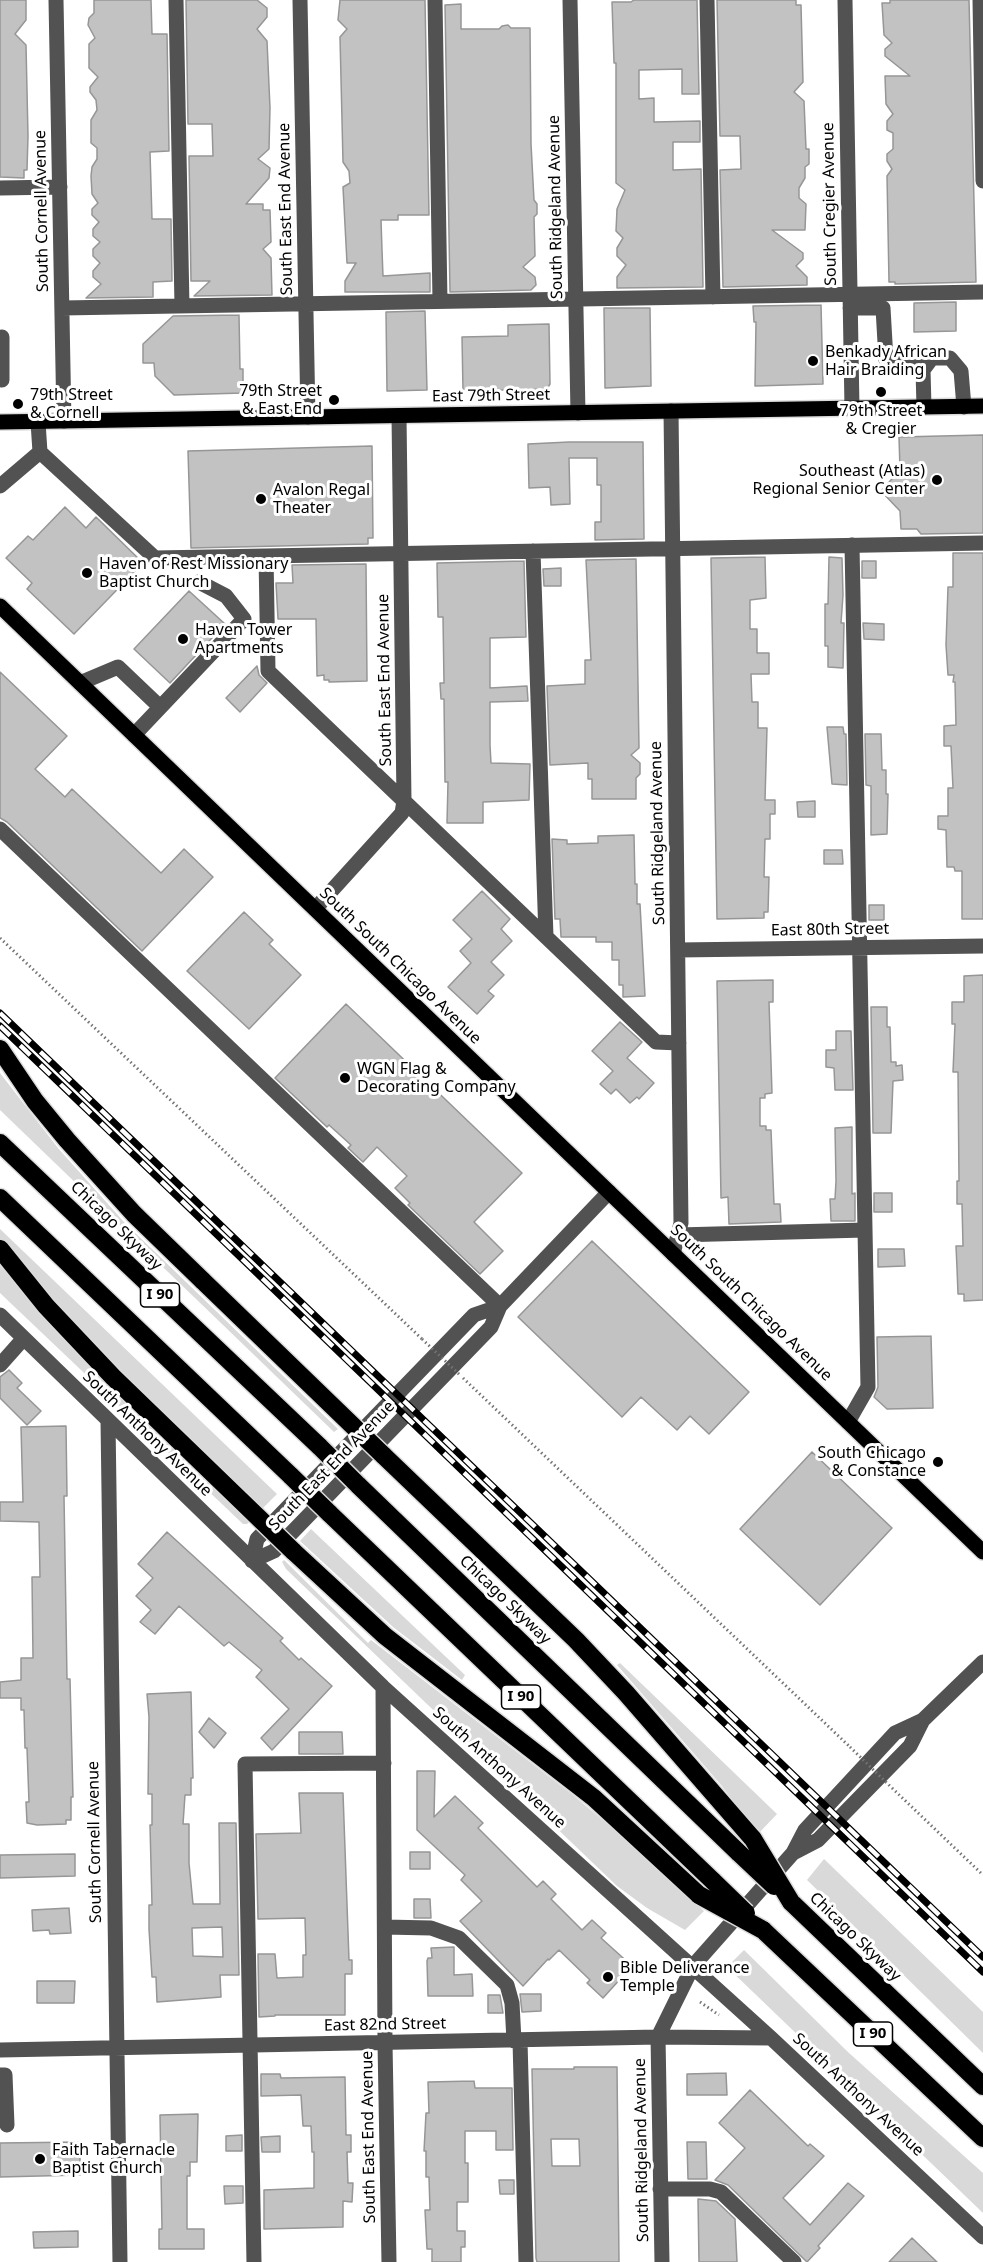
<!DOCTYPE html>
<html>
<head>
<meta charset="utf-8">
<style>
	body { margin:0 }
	canvas { display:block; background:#fff }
</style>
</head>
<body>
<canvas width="983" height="2262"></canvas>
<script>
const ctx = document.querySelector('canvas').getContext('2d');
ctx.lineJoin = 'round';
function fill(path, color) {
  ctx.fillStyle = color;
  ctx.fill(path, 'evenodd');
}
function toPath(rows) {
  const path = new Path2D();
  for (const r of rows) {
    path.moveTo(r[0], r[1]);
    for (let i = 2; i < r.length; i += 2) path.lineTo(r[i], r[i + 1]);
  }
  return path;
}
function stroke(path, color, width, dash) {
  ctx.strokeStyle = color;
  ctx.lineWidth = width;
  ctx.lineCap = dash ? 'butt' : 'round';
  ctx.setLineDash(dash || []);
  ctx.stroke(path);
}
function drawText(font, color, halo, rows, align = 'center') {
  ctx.font = font + ' "Noto Sans",sans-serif';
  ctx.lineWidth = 6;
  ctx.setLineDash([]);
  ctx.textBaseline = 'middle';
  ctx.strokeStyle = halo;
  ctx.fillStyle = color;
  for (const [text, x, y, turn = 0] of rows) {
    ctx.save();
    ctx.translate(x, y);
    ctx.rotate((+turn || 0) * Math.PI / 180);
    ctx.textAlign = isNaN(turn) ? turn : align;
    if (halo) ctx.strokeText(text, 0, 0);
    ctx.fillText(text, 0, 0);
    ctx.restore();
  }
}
const green = toPath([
	[0,1073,58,1148,124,1222,338,1429,334,1432,0,1110],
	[0,1229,277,1494,247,1524,243,1524,0,1293],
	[311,1529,465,1675,462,1680,393,1627,300,1541],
	[284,1560,368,1643,371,1640,573,1795,618,1833,704,1911,685,1930,647,1908,617,1886,286,1569,282,1562],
	[620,1663,777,1814,758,1834,721,1785,617,1665],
	[824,1859,983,2012,983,2053,807,1880],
	[744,1950,849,2053,983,2173,983,2213,727,1967]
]);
const building = toPath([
	[0,0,26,0,26,20,15,34,26,45,28,136,27,170,24,170,24,178,0,177,0,0],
	[94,0,151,0,152,34,167,34,169,151,150,152,152,219,171,219,172,281,153,282,153,297,86,298,101,284,93,277,93,271,100,263,93,256,93,249,100,242,93,236,93,229,99,222,92,215,92,209,98,203,92,194,91,176,92,167,97,159,97,148,91,143,91,120,97,110,96,100,90,92,90,87,98,77,89,68,89,44,95,38,88,25,89,18,94,13,94,0],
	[186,0,257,0,267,8,267,17,257,29,267,41,270,108,269,149,258,159,270,168,269,178,246,204,263,204,263,210,270,210,271,242,263,249,271,258,272,295,194,296,210,281,191,281,189,156,213,156,212,124,188,124,186,0],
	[340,0,425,0,429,215,398,215,398,220,381,220,382,250,383,276,430,273,430,292,345,292,345,281,356,263,347,263,343,187,350,183,349,171,343,162,340,37,347,29,338,20,340,0],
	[634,0,697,0,699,94,682,94,682,69,639,70,639,99,654,98,654,122,700,121,700,142,673,142,673,170,701,169,703,287,617,288,617,277,626,265,617,256,617,248,623,238,616,231,617,209,625,190,616,183,616,63,614,63,612,2,631,2,634,0],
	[717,0,796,0,796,5,801,5,803,82,794,92,804,101,806,149,809,149,809,164,805,167,805,178,799,188,799,198,806,204,805,230,772,230,803,253,803,259,796,266,807,277,807,285,723,287,720,170,741,169,740,136,720,136,717,0],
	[890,0,969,0,976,282,895,284,895,282,889,282,887,176,892,169,887,161,887,154,893,149,893,133,887,130,887,121,893,114,886,104,885,76,910,76,885,56,885,49,892,43,884,35,882,3,890,3,890,0],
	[461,4,461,29,499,29,502,26,508,25,511,28,530,28,531,144,534,200,537,204,537,214,534,217,535,256,523,267,535,277,536,285,531,290,450,292,445,5,461,4],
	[956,302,956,331,914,332,914,303,956,302],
	[821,305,823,384,755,386,756,322,754,322,753,306,821,305],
	[604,308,650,308,651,386,605,388,604,308],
	[425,311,427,390,387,391,386,312,425,311],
	[239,315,240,369,243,369,243,393,174,395,155,376,154,363,143,363,143,344,173,316,239,315],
	[549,324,550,384,547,389,463,391,462,337,508,336,508,325,549,324],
	[983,435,983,533,921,534,917,529,901,529,900,511,881,491,900,470,899,437,983,435],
	[569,442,643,442,644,539,595,540,595,522,601,522,601,485,597,485,597,458,569,458,570,504,551,505,550,487,529,488,528,444,569,442],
	[372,446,373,538,368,538,368,544,191,548,188,451,372,446],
	[65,507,86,528,96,517,143,563,74,634,27,589,32,583,6,558,28,536,33,540,65,507],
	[953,553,983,553,983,919,962,919,962,871,955,871,954,867,947,867,946,830,938,829,938,816,948,816,948,788,953,788,951,746,944,746,944,726,956,725,955,682,953,682,954,675,948,675,946,645,948,587,953,587,953,553],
	[765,557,766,598,750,600,750,629,757,629,757,653,769,653,769,674,751,674,752,702,758,702,758,728,767,728,765,800,775,800,775,814,770,814,770,839,765,839,764,877,769,877,768,912,764,912,764,918,717,919,711,558,765,557],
	[829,557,842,558,843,595,841,623,844,623,843,668,828,667,828,646,825,646,825,604,828,604,829,557],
	[636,559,639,748,631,755,640,763,640,774,636,778,636,799,592,799,592,779,588,779,588,763,550,765,547,686,585,684,585,660,591,660,586,560,636,559],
	[524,561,526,637,490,638,490,688,527,686,528,701,490,702,490,745,491,763,530,764,529,800,483,802,483,823,447,823,448,782,445,782,444,699,441,699,440,683,444,683,443,617,438,617,437,563,524,561],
	[862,561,876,561,876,578,862,578,862,561],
	[366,564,367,681,329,682,329,680,324,680,324,675,317,676,316,619,278,619,276,583,293,583,292,565,366,564],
	[561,568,561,586,544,586,543,569,561,568],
	[189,591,225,624,170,683,134,649,189,591],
	[863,623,884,624,884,640,864,639,863,623],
	[257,666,259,675,267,683,240,712,226,698,257,666],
	[0,672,67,736,35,769,65,797,72,789,161,873,184,849,213,877,142,951,7,822,0,818,0,672],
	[827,727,843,727,844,734,846,734,847,785,832,784,827,727],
	[865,734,881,734,882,770,886,770,886,794,888,794,887,834,871,835,871,786,866,785,865,734],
	[815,801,815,817,798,817,797,802,815,801],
	[634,835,635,884,637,884,637,904,640,904,645,996,623,997,623,985,619,985,619,960,612,960,612,942,596,942,596,937,561,937,560,919,555,919,552,839,567,840,567,844,598,843,598,836,634,835],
	[824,850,842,850,843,864,824,864,824,850],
	[482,891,510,919,501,929,512,941,491,962,504,975,488,991,494,996,477,1014,448,987,471,963,460,951,472,939,453,920,482,891],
	[869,905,884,905,884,920,869,920,869,905],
	[244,912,273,940,269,944,301,975,249,1029,187,971,244,912],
	[983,975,983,1300,964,1301,964,1294,958,1294,957,1268,956,1246,963,1246,962,1204,957,1204,957,1181,959,1181,958,1072,953,1072,955,1024,952,1024,952,1002,964,1002,964,976,983,975],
	[773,980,773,1002,769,1002,772,1093,765,1094,765,1098,760,1098,760,1126,766,1126,766,1130,771,1130,774,1204,780,1204,781,1222,729,1224,728,1197,721,1198,717,981,773,980],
	[346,1004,522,1173,474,1222,503,1251,480,1274,408,1205,410,1203,395,1188,407,1176,377,1147,363,1162,348,1148,351,1145,329,1125,327,1127,275,1078,346,1004],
	[871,1007,887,1007,887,1027,890,1027,891,1062,896,1062,896,1066,902,1065,903,1080,893,1081,891,1133,873,1133,871,1007],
	[620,1022,642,1042,627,1058,654,1083,639,1099,637,1097,630,1103,616,1089,611,1094,600,1084,613,1071,592,1051,620,1022],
	[836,1031,851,1031,853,1090,835,1090,834,1068,826,1067,826,1050,836,1050,836,1031],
	[852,1127,852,1194,855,1193,855,1221,831,1221,830,1199,835,1199,836,1181,835,1128,852,1127],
	[874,1193,892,1193,892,1212,874,1212,874,1193],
	[592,1241,749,1392,709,1434,690,1416,677,1430,641,1397,622,1417,518,1317,592,1241],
	[878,1249,904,1249,905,1266,878,1267,878,1249],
	[931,1336,933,1408,887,1409,874,1397,878,1387,877,1337,931,1336],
	[9,1370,22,1383,17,1388,41,1411,27,1425,0,1398,0,1377,9,1370],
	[66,1426,67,1496,64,1496,67,1679,70,1679,73,1797,71,1797,71,1820,66,1820,66,1824,37,1825,27,1823,26,1802,29,1802,27,1748,25,1748,24,1710,21,1710,21,1698,0,1698,0,1682,21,1680,21,1658,33,1658,32,1577,40,1577,39,1522,0,1521,0,1502,23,1502,21,1427,66,1426],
	[812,1452,892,1528,820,1605,740,1529,812,1452],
	[167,1532,283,1638,280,1641,299,1660,301,1658,332,1686,272,1750,261,1738,289,1709,256,1677,262,1670,229,1642,224,1646,179,1606,155,1634,140,1622,151,1610,136,1596,153,1578,138,1564,167,1532],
	[191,1692,193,1778,191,1778,191,1795,185,1795,183,1824,189,1824,189,1863,193,1904,220,1904,219,1823,236,1823,239,1975,220,1975,221,1997,157,2002,156,1977,152,1977,149,1929,149,1905,152,1905,150,1825,152,1825,152,1794,148,1794,149,1717,147,1694,191,1692],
	[222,1927,223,1957,193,1956,192,1928,222,1927],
	[209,1718,226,1733,214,1748,199,1732,209,1718],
	[299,1732,342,1732,343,1754,299,1754,299,1732],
	[417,1771,435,1771,434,1817,455,1796,483,1823,478,1828,537,1887,543,1881,556,1894,551,1899,582,1930,592,1920,606,1933,601,1938,632,1966,603,1998,587,1983,590,1980,559,1950,549,1960,548,1959,523,1986,460,1921,482,1901,461,1880,465,1875,417,1830,417,1771],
	[299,1793,343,1793,349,1960,352,1960,352,1974,345,1974,345,2015,275,2015,275,2016,259,2017,258,1954,275,1954,277,1978,303,1977,303,1955,306,1955,305,1918,258,1919,256,1834,301,1833,299,1793],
	[410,1852,430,1852,430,1869,410,1869,410,1852],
	[75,1854,75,1876,0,1878,0,1855,75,1854],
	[414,1899,430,1899,431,1918,414,1918,414,1899],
	[69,1908,71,1933,50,1934,49,1930,33,1931,32,1910,69,1908],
	[454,1947,454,1975,472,1974,473,1996,428,1996,427,1961,428,1958,432,1958,431,1948,454,1947],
	[37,1981,75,1981,74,2003,37,2003,37,1981],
	[520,1994,541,1994,541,2011,522,2012,520,1994],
	[488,1995,500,1995,503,2013,488,2013,488,1995],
	[574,2067,617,2067,619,2262,537,2262,536,2258,532,2069,574,2069,574,2067],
	[551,2139,579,2139,580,2166,552,2166,551,2139],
	[726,2073,727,2095,687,2095,687,2074,726,2073],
	[261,2074,280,2074,281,2078,345,2077,346,2135,351,2135,351,2152,347,2152,348,2183,353,2183,352,2202,343,2201,343,2227,264,2229,264,2190,314,2188,314,2152,312,2152,311,2126,303,2126,301,2095,261,2096,261,2074],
	[474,2081,475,2088,512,2088,513,2150,496,2150,496,2131,465,2131,465,2163,468,2163,468,2202,457,2202,457,2231,465,2231,465,2247,461,2247,461,2262,432,2262,432,2249,427,2249,425,2210,430,2210,429,2177,426,2177,426,2151,424,2151,426,2113,429,2113,428,2082,474,2081],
	[750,2090,808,2146,810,2144,824,2156,783,2198,810,2225,848,2183,864,2196,818,2246,820,2248,807,2262,728,2185,715,2180,745,2148,719,2123,750,2090],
	[198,2114,197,2162,190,2162,190,2176,187,2176,187,2229,204,2229,204,2249,159,2249,159,2229,162,2229,160,2115,198,2114],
	[242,2135,242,2151,226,2151,226,2136,242,2135],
	[280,2136,280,2152,262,2152,261,2137,280,2136],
	[80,2142,80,2175,0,2177,0,2143,80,2142],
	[687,2142,706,2142,707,2179,688,2179,687,2142],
	[499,2180,514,2180,514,2194,500,2194,499,2180],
	[224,2186,243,2186,243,2203,225,2204,224,2186],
	[698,2199,716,2201,735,2219,737,2262,699,2262,698,2199],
	[78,2231,78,2247,34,2248,33,2232,78,2231],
	[912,2238,937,2262,889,2262,912,2238]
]);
const path = toPath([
	[0,938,422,1339],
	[463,1378,850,1747],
	[892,1788,983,1875],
	[700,2002,719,2015]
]);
const minor = toPath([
	[56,0,64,421],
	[176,0,182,306],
	[300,0,308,417],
	[435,0,440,301],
	[570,0,578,413],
	[707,0,713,297],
	[845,0,852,408],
	[980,0,983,181],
	[0,188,60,187],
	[62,308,983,292],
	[850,308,883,308,886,360,931,359],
	[2,337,2,380],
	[924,407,923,370,932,358,950,358,961,371,964,407],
	[671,411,681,1223,673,1254],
	[38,422,40,452,155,558,983,543],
	[0,486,40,452],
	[533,551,546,937],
	[266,556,268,671,656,1042,679,1043],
	[80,683,118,667,160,707],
	[134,735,244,619,226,596,199,582],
	[0,829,500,1306],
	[315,909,402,813,404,801,399,416],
	[678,950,983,946],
	[678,1235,865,1230],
	[0,1315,383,1687,771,2038,983,2237],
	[0,1365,24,1338],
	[108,1421,120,2262],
	[848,1422,868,1387,852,545],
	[252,1561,274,1551,491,1327,500,1306,609,1192],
	[252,1561,257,1539,474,1315,500,1306],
	[383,1687,385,2043,389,2262],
	[793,1853,818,1840,910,1746,923,1720],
	[385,1927,431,1928,459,1938,507,1985,512,2003,514,2041],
	[520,2041,526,2262],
	[0,2050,658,2037,771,2038],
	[0,2075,5,2075,7,2125],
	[660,2189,710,2189,721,2192,794,2262],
	[254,2262,245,1764,384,1763],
	[662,2262,658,2037,693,1966,793,1853,805,1830,895,1733,923,1720,983,1662]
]);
const major = toPath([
	[0,422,983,406],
	[0,606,983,1552]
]);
const highway = toPath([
	[0,1049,35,1101,67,1140,134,1214,203,1281],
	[0,1143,320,1447],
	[0,1198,291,1476],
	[383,1455,576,1640,626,1693,753,1839],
	[358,1485,739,1853],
	[329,1513,713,1881],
	[293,1551,385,1636,594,1798,699,1895],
	[791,1902,983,2086],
	[763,1930,983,2138]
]);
const rail = toPath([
	[0,1013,983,1957],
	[0,1026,983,1972]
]);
const pathBridge = toPath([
	[422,1339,460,1375],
	[850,1747,892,1788]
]);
const highwayBridge = toPath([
	[0,1249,46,1306,113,1377,293,1551],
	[203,1281,383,1455],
	[320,1447,358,1485],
	[291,1476,329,1513],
	[753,1839,791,1902],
	[739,1853,774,1886],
	[713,1881,746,1913],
	[699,1895,763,1930]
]);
const markers = [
	[813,361,6,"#000"],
	[881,392,6,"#000"],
	[334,400,6,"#000"],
	[18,404,6,"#000"],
	[937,480,6,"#000"],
	[261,499,6,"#000"],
	[87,573,6,"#000"],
	[183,639,6,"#000"],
	[345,1078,6,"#000"],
	[938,1462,6,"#000"],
	[608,1977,6,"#000"],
	[40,2159,6,"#000"]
];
const shields = [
	[160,1295,39],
	[521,1697,39],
	[873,2034,39]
];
const shieldNames = [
	["I 90",160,1295],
	["I 90",521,1697],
	["I 90",873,2034]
];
const streetNames = [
	["South Cregier Avenue",830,204,-91],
	["South Ridgeland Avenue",556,207,-91],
	["South East End Avenue",286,209,-91],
	["South Cornell Avenue",42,211,-91],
	["East 79th Street",491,396,-1],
	["South East End Avenue",385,680,-91],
	["South Ridgeland Avenue",658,833,-91],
	["East 80th Street",830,930,-1],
	["South South Chicago Avenue",400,966,44],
	["Chicago Skyway",116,1226,44],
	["South South Chicago Avenue",751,1303,44],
	["South Anthony Avenue",147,1434,44],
	["South East End Avenue",332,1466,-46],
	["Chicago Skyway",505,1600,44],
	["South Anthony Avenue",499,1768,42],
	["South Cornell Avenue",95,1842,-91],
	["Chicago Skyway",855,1937,44],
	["East 82nd Street",385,2025,-1],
	["South Anthony Avenue",858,2095,43],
	["South East End Avenue",369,2137,-91],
	["South Ridgeland Avenue",642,2150,-91]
];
const poiNames = [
	["Benkady African",825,352],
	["Hair Braiding",825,370],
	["79th Street",322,391,"right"],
	["& East End",322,409,"right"],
	["79th Street",30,395],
	["& Cornell",30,413],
	["79th Street",881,411,"center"],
	["& Cregier",881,429,"center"],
	["Southeast (Atlas)",925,471,"right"],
	["Regional Senior Center",925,489,"right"],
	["Avalon Regal",273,490],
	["Theater",273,508],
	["Haven of Rest Missionary",99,564],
	["Baptist Church",99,582],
	["Haven Tower",195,630],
	["Apartments",195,648],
	["WGN Flag &",357,1069],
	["Decorating Company",357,1087],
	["South Chicago",926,1453,"right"],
	["& Constance",926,1471,"right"],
	["Bible Deliverance",620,1968],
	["Temple",620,1986],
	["Faith Tabernacle",52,2150],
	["Baptist Church",52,2168]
];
fill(green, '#d9d9d9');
fill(building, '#c2c2c2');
stroke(building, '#969696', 1.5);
stroke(major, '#dbdbdb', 18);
stroke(highway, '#dbdbdb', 21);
stroke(path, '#747474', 3, [1.5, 3]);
stroke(minor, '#525252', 15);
stroke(major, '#000', 15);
stroke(highway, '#000', 18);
stroke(rail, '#000', 7);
stroke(rail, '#fff', 4.5, [14]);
stroke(highwayBridge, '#dbdbdb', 21, []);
stroke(pathBridge, '#747474', 3, [1.5, 3]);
stroke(highwayBridge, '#000', 18);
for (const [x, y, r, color] of markers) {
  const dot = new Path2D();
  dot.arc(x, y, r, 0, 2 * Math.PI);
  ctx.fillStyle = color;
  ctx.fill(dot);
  stroke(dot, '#fff', 2);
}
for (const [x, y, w] of shields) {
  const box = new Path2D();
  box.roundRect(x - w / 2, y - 12, w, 24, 4.5);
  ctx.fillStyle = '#fff';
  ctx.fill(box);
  stroke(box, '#000', 1.5);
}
drawText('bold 15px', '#000', null, shieldNames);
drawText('16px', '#000', '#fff', streetNames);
drawText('16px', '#000', '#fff', poiNames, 'left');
</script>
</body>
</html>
